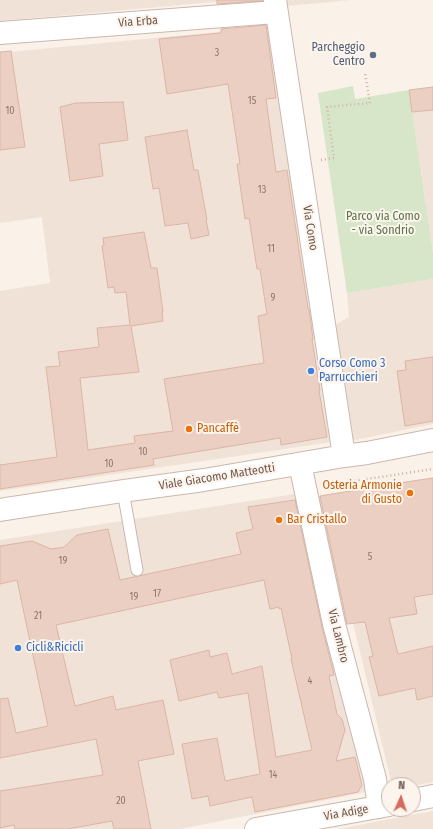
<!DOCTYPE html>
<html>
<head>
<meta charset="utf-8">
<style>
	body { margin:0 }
	#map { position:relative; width:433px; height:829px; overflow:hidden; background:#faf1e8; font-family:"Fira Sans Condensed",sans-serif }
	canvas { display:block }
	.north { position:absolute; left:381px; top:777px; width:40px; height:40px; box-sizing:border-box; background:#fdf5ed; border:1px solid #c5b6ae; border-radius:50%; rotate:3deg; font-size:11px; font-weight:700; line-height:16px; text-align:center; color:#70584f }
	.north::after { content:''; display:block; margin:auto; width:14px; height:18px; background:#d46b5c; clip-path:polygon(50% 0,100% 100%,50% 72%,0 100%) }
</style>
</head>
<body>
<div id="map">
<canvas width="433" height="829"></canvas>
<div class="north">N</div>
</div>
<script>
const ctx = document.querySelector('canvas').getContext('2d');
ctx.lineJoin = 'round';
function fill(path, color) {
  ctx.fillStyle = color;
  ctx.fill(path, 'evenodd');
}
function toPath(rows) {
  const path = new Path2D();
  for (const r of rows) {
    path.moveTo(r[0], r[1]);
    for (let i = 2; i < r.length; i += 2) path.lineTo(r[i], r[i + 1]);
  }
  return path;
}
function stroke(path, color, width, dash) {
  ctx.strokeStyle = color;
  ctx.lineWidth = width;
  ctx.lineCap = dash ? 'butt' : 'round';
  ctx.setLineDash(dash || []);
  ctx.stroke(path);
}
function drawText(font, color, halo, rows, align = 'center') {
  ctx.font = font + ' "Fira Sans Condensed",sans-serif';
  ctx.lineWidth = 4;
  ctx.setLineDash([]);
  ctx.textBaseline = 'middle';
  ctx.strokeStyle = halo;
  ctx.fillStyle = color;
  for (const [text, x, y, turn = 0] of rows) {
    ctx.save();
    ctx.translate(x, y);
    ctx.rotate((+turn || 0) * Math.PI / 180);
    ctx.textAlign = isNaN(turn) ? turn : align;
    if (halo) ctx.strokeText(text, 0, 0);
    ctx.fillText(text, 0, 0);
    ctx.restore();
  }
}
const residential = toPath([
	[0,0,237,0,0,21],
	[286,0,350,0,287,6],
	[268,27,332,442,0,491,0,291,50,283,42,217,0,223,0,53],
	[433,87,433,253,409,90],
	[433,279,433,424,350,441,332,327,349,317,347,293],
	[433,478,433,782,413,786,413,785,392,785,353,623,338,625,313,497,399,483],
	[301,493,366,792,180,829,0,829,0,540],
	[433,811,433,829,338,829]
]);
const green = toPath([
	[353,86,355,99,409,90,433,253,433,279,347,293,318,93]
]);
const building = toPath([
	[217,0,262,0,262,1,217,4,217,0],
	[266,25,276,98,266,99,276,172,287,170,302,270,308,309,309,309,313,339,312,339,320,391,319,391,327,437,281,445,280,438,153,459,154,465,0,489,0,465,57,457,46,367,60,366,58,352,99,347,97,328,130,325,126,292,115,293,114,287,108,288,102,246,104,246,103,238,144,232,151,268,157,268,163,312,162,312,163,321,131,326,139,372,80,378,88,450,135,443,134,436,173,431,164,379,264,363,258,316,267,314,260,269,257,269,249,218,245,219,237,164,240,164,228,84,167,94,159,39,221,33,221,29,266,25],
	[11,51,25,147,0,150,0,52,11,51],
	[433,87,433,110,412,112,409,90,433,87],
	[123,102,128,140,99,144,103,176,70,181,60,107,76,103,123,102],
	[187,130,194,170,198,170,207,220,206,220,209,235,191,239,188,223,165,226,159,188,153,189,145,137,187,130],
	[433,357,433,421,405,426,397,371,406,370,405,361,433,357],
	[433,478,433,594,414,597,417,614,389,618,398,654,433,646,433,696,417,700,415,688,379,696,369,657,373,656,365,622,347,624,320,496,399,483,433,478],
	[295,500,322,627,334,675,329,676,337,714,342,719,345,730,336,761,355,757,362,785,358,792,255,812,252,797,210,806,208,796,192,799,182,744,217,738,225,781,260,774,248,693,219,698,217,692,179,701,170,660,209,650,210,657,227,653,232,674,262,666,276,757,312,750,291,659,292,659,281,608,279,609,279,607,270,609,264,580,56,625,75,706,113,696,116,710,163,700,174,754,138,761,151,829,114,829,112,821,68,829,15,829,14,825,0,828,0,791,103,775,96,739,0,758,0,699,8,698,16,733,48,726,17,580,0,584,0,546,32,541,51,549,58,548,64,547,77,535,108,529,120,580,241,554,236,533,253,529,248,507,295,500]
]);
const path = toPath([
	[321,160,334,158,327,107,370,103,365,73],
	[327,485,433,469]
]);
const lane = toPath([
	[123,491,137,570]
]);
const street = toPath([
	[275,0,344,456],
	[0,33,276,12],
	[300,464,334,624,375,779,379,807],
	[0,510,123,491,204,480,344,456,367,453,433,440],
	[413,800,433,796],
	[256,829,389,805]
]);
const markers = [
	[373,55,4,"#5c6f8a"],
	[311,371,4,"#3f7fe0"],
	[189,429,4,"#e8710a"],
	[410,493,4,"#e8710a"],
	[279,520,4,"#e8710a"],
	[18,648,4,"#3f7fe0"]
];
const numberNames = [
	["3",217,53],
	["15",252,101],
	["10",10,111],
	["13",262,190],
	["11",271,249],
	["9",273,298],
	["10",143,452],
	["10",109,464],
	["5",370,557],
	["19",63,561],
	["17",157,594],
	["19",134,597],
	["21",38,616],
	["4",310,681],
	["14",273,775],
	["20",121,801]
];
const streetNames = [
	["Via Erba",138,22,-4],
	["Via Como",310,228,81],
	["Viale Giacomo Matteotti",217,477,-9],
	["Via Lambro",338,636,76],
	["Via Adige",346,813,-10]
];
const serviceNames = [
	["Parcheggio",365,48],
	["Centro",365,62]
];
const parkNames = [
	["Parco via Como",383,217],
	["- via Sondrio",383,231]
];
const shopNames = [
	["Corso Como 3",319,364],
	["Parrucchieri",319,378],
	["Cicli&Ricicli",26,648]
];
const foodNames = [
	["Pancaffè",197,429],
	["Osteria Armonie",402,486,"right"],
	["di Gusto",402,500,"right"],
	["Bar Cristallo",287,520]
];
fill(residential, '#f0e2d7');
fill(green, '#d7e6c8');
fill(building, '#eccfc3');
stroke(building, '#dcb5a5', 1);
stroke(lane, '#cab8af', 13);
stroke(street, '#cab8af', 24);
stroke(path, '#d0b2a6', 2.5, [1, 3]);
stroke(lane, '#fff', 11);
stroke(street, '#fff', 22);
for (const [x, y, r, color] of markers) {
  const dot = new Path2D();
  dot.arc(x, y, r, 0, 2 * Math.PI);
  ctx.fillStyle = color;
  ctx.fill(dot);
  stroke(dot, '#fdf5ed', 1.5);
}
drawText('10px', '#8f766c', null, numberNames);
drawText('12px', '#70584f', '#fdf5ed', streetNames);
drawText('12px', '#4e5e75', '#fdf5ed', serviceNames, 'right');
drawText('12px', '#5a7549', '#fdf5ed', parkNames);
drawText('12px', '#366cbe', '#fdf5ed', shopNames, 'left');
drawText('12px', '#c56008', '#fdf5ed', foodNames, 'left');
</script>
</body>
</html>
